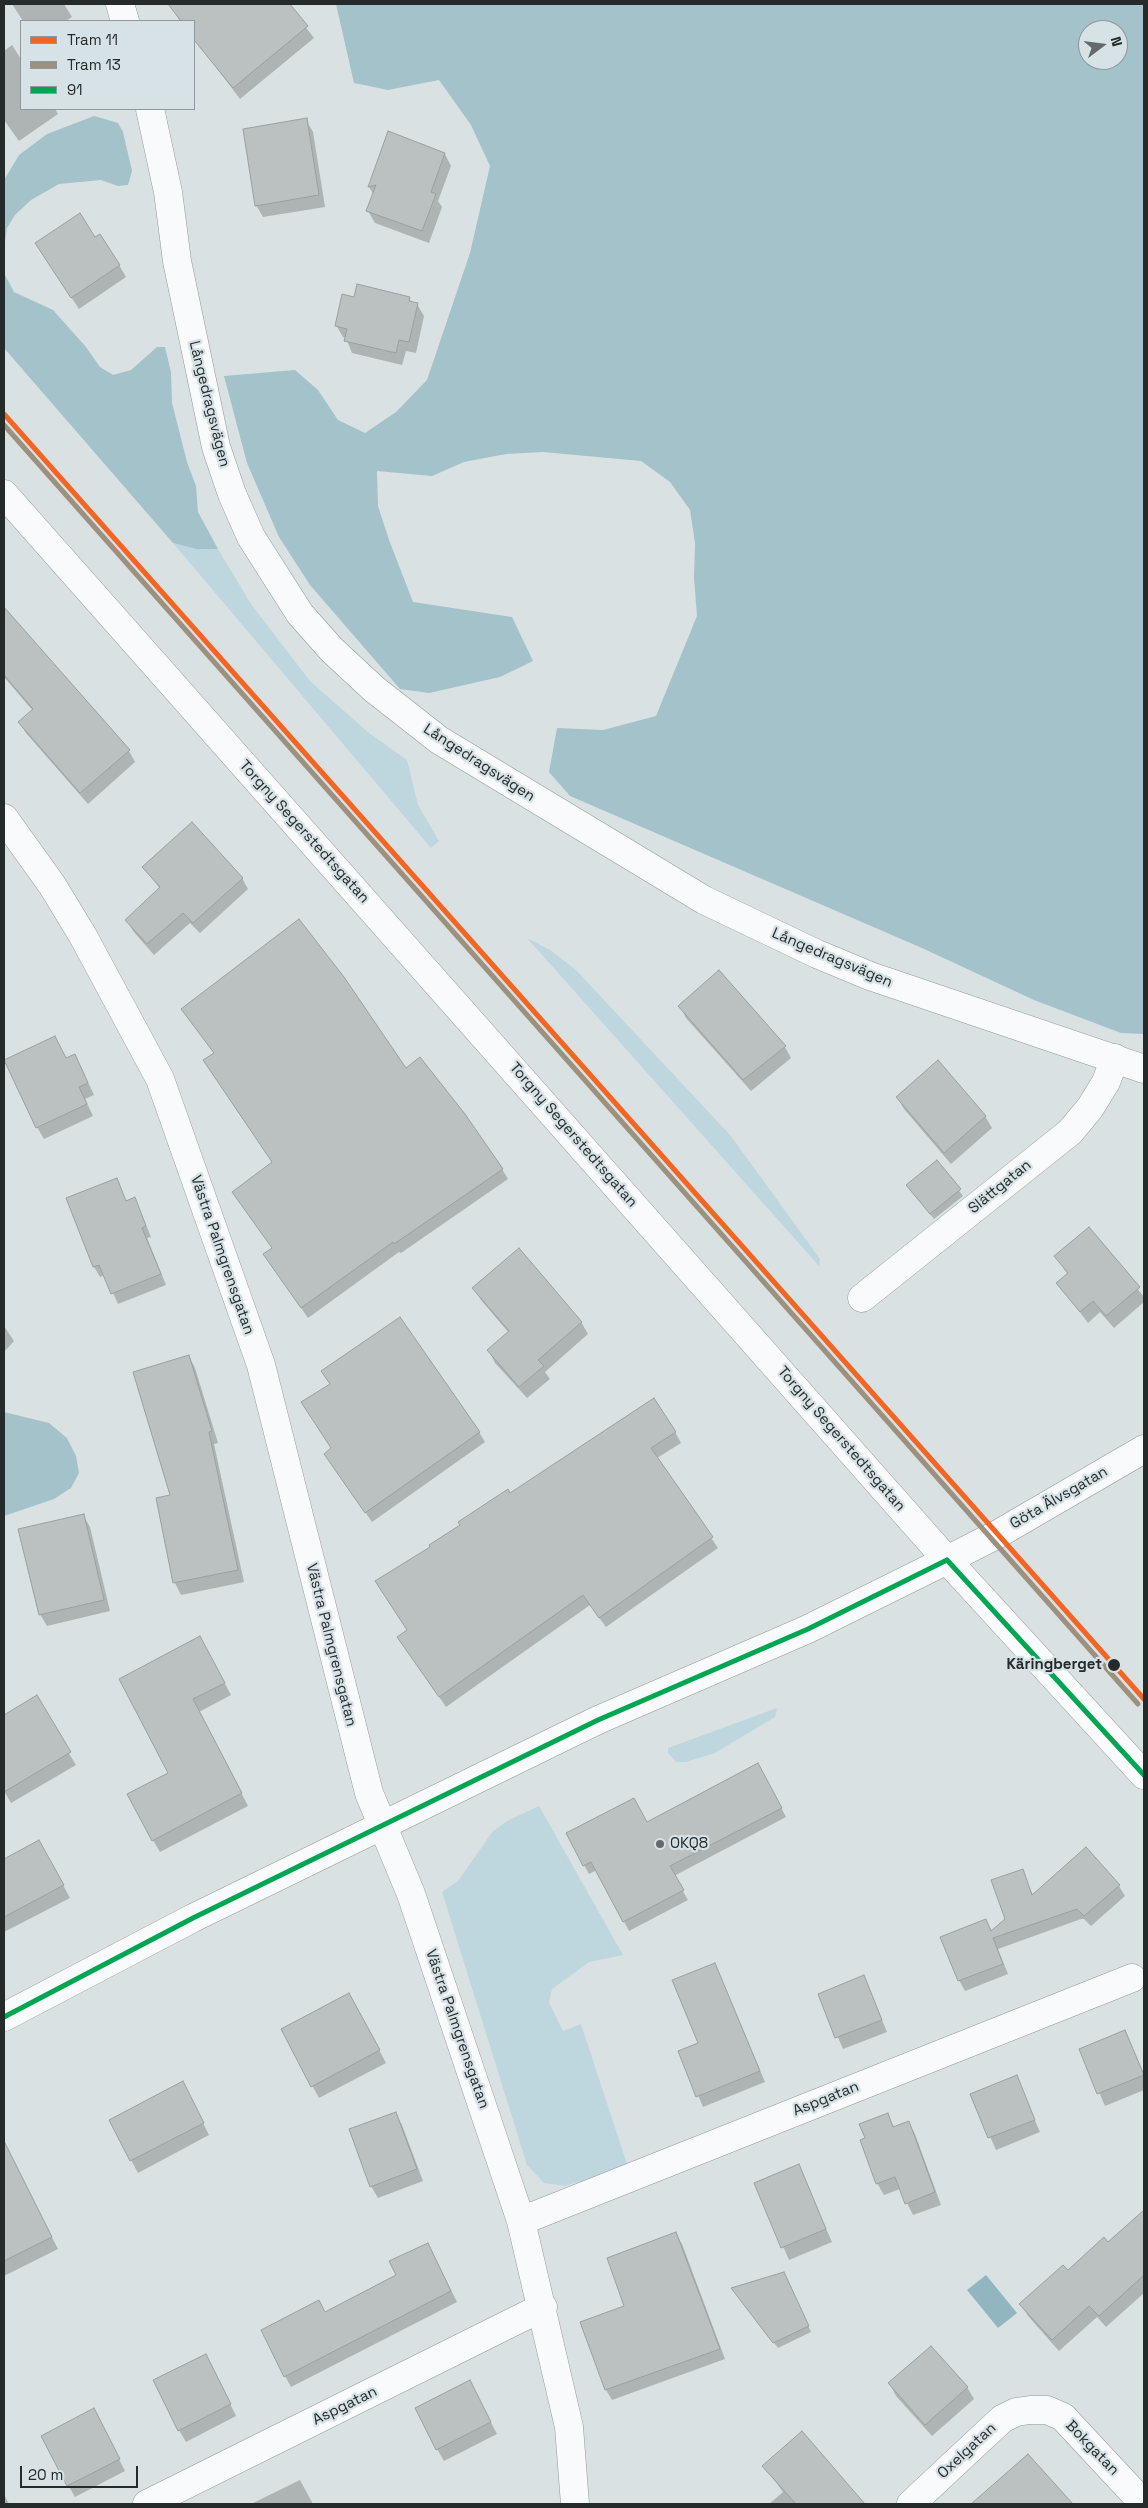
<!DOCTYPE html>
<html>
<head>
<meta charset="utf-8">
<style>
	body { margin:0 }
	#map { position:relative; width:1148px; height:2508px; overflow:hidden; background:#dae1e2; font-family:"Space Grotesk",sans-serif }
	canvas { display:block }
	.frame { position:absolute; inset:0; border:5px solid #252a2b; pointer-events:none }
	.legend { position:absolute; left:20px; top:20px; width:175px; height:90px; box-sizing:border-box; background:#d7e2e6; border:1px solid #90989b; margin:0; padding:6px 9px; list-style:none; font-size:15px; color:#252a2b }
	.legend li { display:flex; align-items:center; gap:10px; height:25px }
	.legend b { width:25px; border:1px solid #90989b }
	.north { position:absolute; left:1078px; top:20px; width:50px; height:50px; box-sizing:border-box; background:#d7e2e6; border:1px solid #90989b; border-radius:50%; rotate:75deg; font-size:14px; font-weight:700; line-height:20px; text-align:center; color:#252a2b }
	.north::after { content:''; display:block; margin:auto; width:18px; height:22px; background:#646a6b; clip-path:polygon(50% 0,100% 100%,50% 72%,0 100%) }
	.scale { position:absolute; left:20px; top:2466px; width:118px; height:22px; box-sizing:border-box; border:2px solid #252a2b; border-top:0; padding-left:6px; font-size:15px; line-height:18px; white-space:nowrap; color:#252a2b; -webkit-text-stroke:4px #d7e2e6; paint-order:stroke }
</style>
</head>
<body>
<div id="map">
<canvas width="1148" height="2508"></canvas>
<div class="frame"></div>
<ul class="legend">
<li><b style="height:6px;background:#f26522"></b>Tram 11</li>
<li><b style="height:6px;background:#9c917e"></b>Tram 13</li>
<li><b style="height:6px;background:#00a651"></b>91</li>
</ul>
<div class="north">N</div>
<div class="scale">20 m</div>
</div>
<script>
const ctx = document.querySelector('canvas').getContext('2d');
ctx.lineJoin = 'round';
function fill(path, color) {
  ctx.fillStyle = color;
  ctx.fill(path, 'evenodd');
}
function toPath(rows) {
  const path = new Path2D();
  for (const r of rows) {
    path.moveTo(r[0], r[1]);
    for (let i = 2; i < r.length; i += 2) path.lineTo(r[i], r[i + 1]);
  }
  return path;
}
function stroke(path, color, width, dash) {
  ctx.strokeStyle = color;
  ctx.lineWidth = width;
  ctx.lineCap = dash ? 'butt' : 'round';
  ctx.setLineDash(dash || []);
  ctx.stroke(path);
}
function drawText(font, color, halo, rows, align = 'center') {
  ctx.font = font + ' "Space Grotesk",sans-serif';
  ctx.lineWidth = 4.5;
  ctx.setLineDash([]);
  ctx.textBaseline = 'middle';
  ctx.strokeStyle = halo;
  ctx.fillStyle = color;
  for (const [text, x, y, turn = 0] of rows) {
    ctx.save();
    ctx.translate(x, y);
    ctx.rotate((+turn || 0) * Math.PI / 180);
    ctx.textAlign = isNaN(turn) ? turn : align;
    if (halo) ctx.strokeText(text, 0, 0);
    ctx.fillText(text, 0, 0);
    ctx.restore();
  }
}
const green = toPath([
	[173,543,196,549,218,549,251,604,310,681,369,733,407,760,418,805,439,841,431,848],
	[527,938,550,950,576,970,731,1136,820,1259,819,1266],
	[777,1708,775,1717,715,1753,686,1762,676,1762,668,1753,668,1748],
	[539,1806,623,1955,589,1962,552,1989,549,2002,563,2031,581,2024,628,2167,565,2186,544,2183,527,2165,442,1892,458,1881,493,1831,509,1820]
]);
const forest = toPath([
	[336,4,1144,4,1144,1034,1121,1033,1034,1000,922,948,570,796,549,772,557,728,603,730,656,716,697,616,694,578,695,543,690,510,670,482,641,461,543,452,506,454,464,462,432,476,377,471,378,506,389,540,413,602,512,617,533,661,500,677,429,693,400,689,310,585,279,537,247,463,224,376,295,370,318,390,338,420,365,433,396,412,427,380,470,253,490,166,471,125,439,80,388,90,354,83],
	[1088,30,1118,30,1118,60,1088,60],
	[94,116,118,123,123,132,132,171,128,185,118,186,101,180,59,184,31,200,15,215,7,228,4,249,4,180,19,155,47,134],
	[4,273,14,292,53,310,86,347,100,367,113,375,131,370,157,347,165,347,171,372,172,403,187,462,196,486,198,512,218,549,196,549,173,543,4,348],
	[4,1412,49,1423,67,1438,76,1456,79,1473,71,1488,54,1499,4,1516]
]);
const water = toPath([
	[986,2275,1017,2313,998,2328,967,2290]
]);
const shadow = toPath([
	[12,4,64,4,72,17,66,21,23,21],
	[169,4,288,4,314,38,240,99,194,38,194,21,180,21],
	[12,45,21,59,21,109,55,109,58,114,19,141,4,120,4,51],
	[306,120,313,132,325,207,263,217,256,205],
	[445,154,451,166,438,201,442,207,429,243,375,223,368,211,374,195,369,187],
	[95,239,119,265,126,277,79,309,44,256],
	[409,298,412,303,417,304,424,316,416,353,406,351,402,365,352,353,346,338,343,337,336,325,355,299],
	[4,609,129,751,135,762,88,804,26,733,19,722,33,711,4,677],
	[144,867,242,878,248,889,200,933,190,923,154,955,133,931,127,920,160,889],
	[680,1006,785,1047,791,1058,751,1091,686,1018],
	[182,1009,405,1070,502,1169,508,1179,401,1253,399,1252,308,1318,271,1264,273,1163,215,1054],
	[66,1059,81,1067,94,1095,85,1099,93,1116,44,1139,37,1127],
	[897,1097,985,1116,992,1128,951,1164,904,1109],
	[937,1162,963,1196,934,1219,911,1191],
	[116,1180,127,1202,134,1199,140,1210,151,1237,147,1238,166,1285,118,1304,105,1275,100,1277,94,1267],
	[1089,1228,1144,1297,1144,1302,1114,1328,1100,1312,1088,1323,1058,1283,1068,1275,1056,1257],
	[474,1288,581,1322,588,1334,545,1372,550,1379,527,1398,495,1363,489,1351,509,1333,481,1300],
	[4,1326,14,1341,4,1352],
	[189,1356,195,1368,218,1443,214,1444,244,1582,181,1595,175,1583,157,1499,172,1496],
	[479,1432,485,1442,372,1522,325,1454,332,1449],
	[675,1432,681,1443,657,1458,718,1548,606,1627,590,1605,446,1707,399,1638,408,1631,432,1547,510,1494],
	[83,1515,90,1527,110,1611,47,1626,40,1614],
	[207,1650,231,1695,199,1712,248,1806,160,1852,153,1840,169,1773],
	[35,1698,76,1765,11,1803,4,1791,4,1716],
	[763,1773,786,1817,674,1876,688,1900,629,1931,597,1870,589,1874,584,1865,647,1823],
	[39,1841,70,1898,4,1932,4,1860],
	[1022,1871,1033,1895,1119,1886,1125,1896,1091,1926,1084,1919,1081,1919,998,1949,1008,1974,965,1991,959,1980,986,1921,992,1931,1006,1919],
	[715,1965,765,2082,703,2107,680,2052,699,2044],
	[864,1977,887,2032,843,2049,819,1994],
	[356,2006,386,2063,319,2098,282,2030],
	[1125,2032,1144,2074,1144,2090,1105,2106,1081,2050],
	[1016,2077,1040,2132,996,2150,972,2095],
	[189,2095,209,2135,138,2173,110,2121],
	[395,2113,402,2125,423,2181,378,2198,371,2186],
	[887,2115,894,2127,908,2122,915,2134,941,2205,913,2215,900,2189,884,2195,877,2183,866,2139],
	[798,2166,832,2242,789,2260,756,2184],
	[17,2169,58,2249,4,2276,4,2176],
	[1134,2221,1144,2232,1144,2293,1106,2327,1097,2317,1059,2351,1028,2316,1021,2304,1108,2244],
	[676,2234,682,2244,725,2359,612,2400,606,2390,582,2322,625,2307],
	[428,2244,457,2302,291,2387,285,2376,397,2275],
	[787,2279,811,2332,778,2348,736,2294],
	[212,2367,236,2416,186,2442,179,2430],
	[470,2382,497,2434,444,2461,437,2449],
	[890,2384,967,2387,974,2399,932,2436,896,2396],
	[100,2422,125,2471,75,2497,68,2485],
	[764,2466,857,2497,861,2504,769,2504,783,2492],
	[300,2480,313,2504,251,2504],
	[4,2494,9,2504,4,2504],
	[1065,2497,1069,2504,975,2503]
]);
const building = toPath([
	[168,4,290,4,308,26,233,88,194,40,194,21,181,21,168,4],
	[307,118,319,195,255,206,243,129,307,118],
	[388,131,445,153,431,192,436,194,422,231,366,211,376,185,368,187,388,131],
	[80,213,95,237,100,234,120,265,71,298,35,243,80,213],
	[357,284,410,297,409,301,418,303,409,342,399,340,396,353,344,341,347,329,335,326,342,294,354,297,357,284],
	[4,607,130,750,80,793,18,722,33,709,4,675,4,607],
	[192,822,243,878,193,923,183,913,147,944,125,920,160,887,142,867,192,822],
	[299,919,344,977,406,1068,420,1057,465,1114,503,1169,394,1244,393,1242,301,1308,263,1254,272,1248,232,1192,272,1162,203,1060,214,1053,181,1009,299,919],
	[719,970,786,1046,743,1080,678,1006,719,970],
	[55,1036,66,1058,75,1054,88,1083,79,1087,87,1104,36,1128,4,1060,55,1036],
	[938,1060,986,1116,944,1153,896,1097,938,1060],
	[937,1160,961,1189,930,1214,906,1185,937,1160],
	[117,1178,126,1201,135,1197,146,1226,142,1228,161,1274,111,1294,99,1265,93,1267,66,1198,117,1178],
	[1089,1227,1140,1287,1106,1316,1093,1301,1080,1312,1056,1283,1068,1273,1054,1256,1089,1227],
	[519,1248,582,1322,538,1360,544,1366,519,1387,487,1350,509,1331,472,1288,519,1248],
	[400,1317,480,1432,365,1513,324,1454,331,1448,301,1402,330,1384,321,1371,400,1317],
	[189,1355,212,1431,209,1432,238,1570,173,1583,156,1498,170,1495,133,1372,189,1355],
	[654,1398,676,1432,651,1448,713,1537,599,1618,583,1595,439,1697,397,1637,407,1630,375,1581,430,1547,429,1545,460,1525,458,1522,508,1489,510,1493,654,1398],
	[84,1514,104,1600,39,1615,18,1529,84,1514],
	[200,1636,225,1683,193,1699,242,1793,152,1841,127,1794,168,1773,119,1679,200,1636],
	[37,1695,71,1752,4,1792,4,1715,37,1695],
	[758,1763,782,1808,670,1866,684,1890,623,1922,591,1862,583,1866,566,1833,634,1798,647,1822,758,1763],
	[39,1840,64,1885,4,1917,4,1859,39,1840],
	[1086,1847,1120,1885,1084,1916,1077,1909,993,1938,1003,1964,958,1981,940,1937,986,1919,991,1931,1005,1919,991,1880,1023,1869,1032,1895,1086,1847],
	[715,1963,760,2071,696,2097,678,2051,698,2043,672,1980,715,1963],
	[864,1975,882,2020,835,2038,818,1994,864,1975],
	[349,1993,380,2050,311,2087,281,2029,349,1993],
	[1125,2030,1144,2075,1097,2094,1079,2049,1125,2030],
	[1017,2075,1035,2120,988,2138,970,2094,1017,2075],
	[183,2081,204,2123,130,2161,109,2120,183,2081],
	[396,2112,417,2169,370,2187,349,2129,396,2112],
	[888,2113,893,2127,909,2121,935,2192,905,2204,895,2177,876,2184,860,2140,865,2138,859,2124,888,2113],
	[4,2141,52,2237,4,2261,4,2141],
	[799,2164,826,2229,781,2248,754,2183,799,2164],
	[1144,2210,1144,2275,1099,2316,1089,2306,1052,2340,1019,2304,1063,2265,1068,2270,1104,2237,1108,2242,1144,2210],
	[676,2232,720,2349,605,2390,580,2322,624,2306,607,2258,676,2232],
	[428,2243,451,2291,284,2377,261,2330,319,2300,325,2312,396,2275,389,2261,428,2243],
	[784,2272,809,2326,773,2343,731,2288,784,2272],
	[931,2346,968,2387,925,2425,888,2383,931,2346],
	[206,2354,231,2404,178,2431,153,2380,206,2354],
	[470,2380,491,2422,436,2450,415,2408,470,2380],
	[94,2408,120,2459,67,2486,41,2436,94,2408],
	[802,2431,865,2504,796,2504,762,2466,802,2431],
	[1028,2454,1073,2504,971,2504,1028,2454]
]);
const minor = toPath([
	[120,4,125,21],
	[150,109,168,192,177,261,216,447,232,494,251,537,300,614,332,650,374,689,439,740,704,900,817,954,870,976,1144,1069],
	[4,818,52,885,83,936,160,1079,261,1365,369,1793,411,1894,521,2221,569,2427,575,2504],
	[862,1298,1070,1132,1090,1108,1106,1082,1115,1058],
	[947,1560,998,1534,1144,1449],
	[521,2221,1132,1978],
	[147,2504,543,2307],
	[911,2504,1002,2419,1016,2412,1030,2410,1047,2410,1063,2417,1144,2504]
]);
const tertiary = toPath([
	[4,494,947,1560,1144,1775],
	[4,2017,193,1918,598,1720,808,1629,947,1560]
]);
const bus1 = toPath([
	[947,1560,1144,1775],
	[4,2017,193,1918,598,1720,808,1629,947,1560]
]);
const tram1 = toPath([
	[4,414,1144,1699]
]);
const tram2 = toPath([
	[4,425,1138,1704]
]);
const markers = [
	[1114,1665,7,"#252a2b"],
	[660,1844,5,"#646a6b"]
];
const streetNames = [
	["Långedragsvägen",209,404,76],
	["Långedragsvägen",479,763,33],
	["Torgny Segerstedtsgatan",304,832,48],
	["Långedragsvägen",832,958,23],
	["Torgny Segerstedtsgatan",573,1135,49],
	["Slättgatan",1000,1187,-39],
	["Västra Palmgrensgatan",222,1255,71],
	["Torgny Segerstedtsgatan",841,1439,49],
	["Göta Älvsgatan",1059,1498,-30],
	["Västra Palmgrensgatan",331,1645,76],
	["Västra Palmgrensgatan",457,2029,71],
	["Aspgatan",826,2099,-22],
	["Aspgatan",345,2406,-26],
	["Bokgatan",1092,2448,46],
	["Oxelgatan",967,2451,-43]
];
const stopNames = [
	["Käringberget",1102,1665]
];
const poiNames = [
	["OKQ8",670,1844]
];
fill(green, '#bed7de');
fill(forest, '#a4c2ca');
fill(water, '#91b6bf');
fill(shadow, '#0003');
fill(building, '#bbc0c1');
stroke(building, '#9a9fa0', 1);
stroke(minor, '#94999a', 29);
stroke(tertiary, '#94999a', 29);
stroke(minor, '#f9fafb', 28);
stroke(tertiary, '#f9fafb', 28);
stroke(bus1, '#00a651', 5);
stroke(tram1, '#f26522', 5);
stroke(tram2, '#9c917e', 5);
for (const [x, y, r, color] of markers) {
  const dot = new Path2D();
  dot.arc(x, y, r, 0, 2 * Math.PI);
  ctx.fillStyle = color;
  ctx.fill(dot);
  stroke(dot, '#d7e2e6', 2);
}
drawText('15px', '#252a2b', '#d7e2e6', streetNames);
drawText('bold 15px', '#252a2b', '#d7e2e6', stopNames, 'right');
drawText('15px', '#252a2b', '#d7e2e6', poiNames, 'left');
</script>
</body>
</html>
